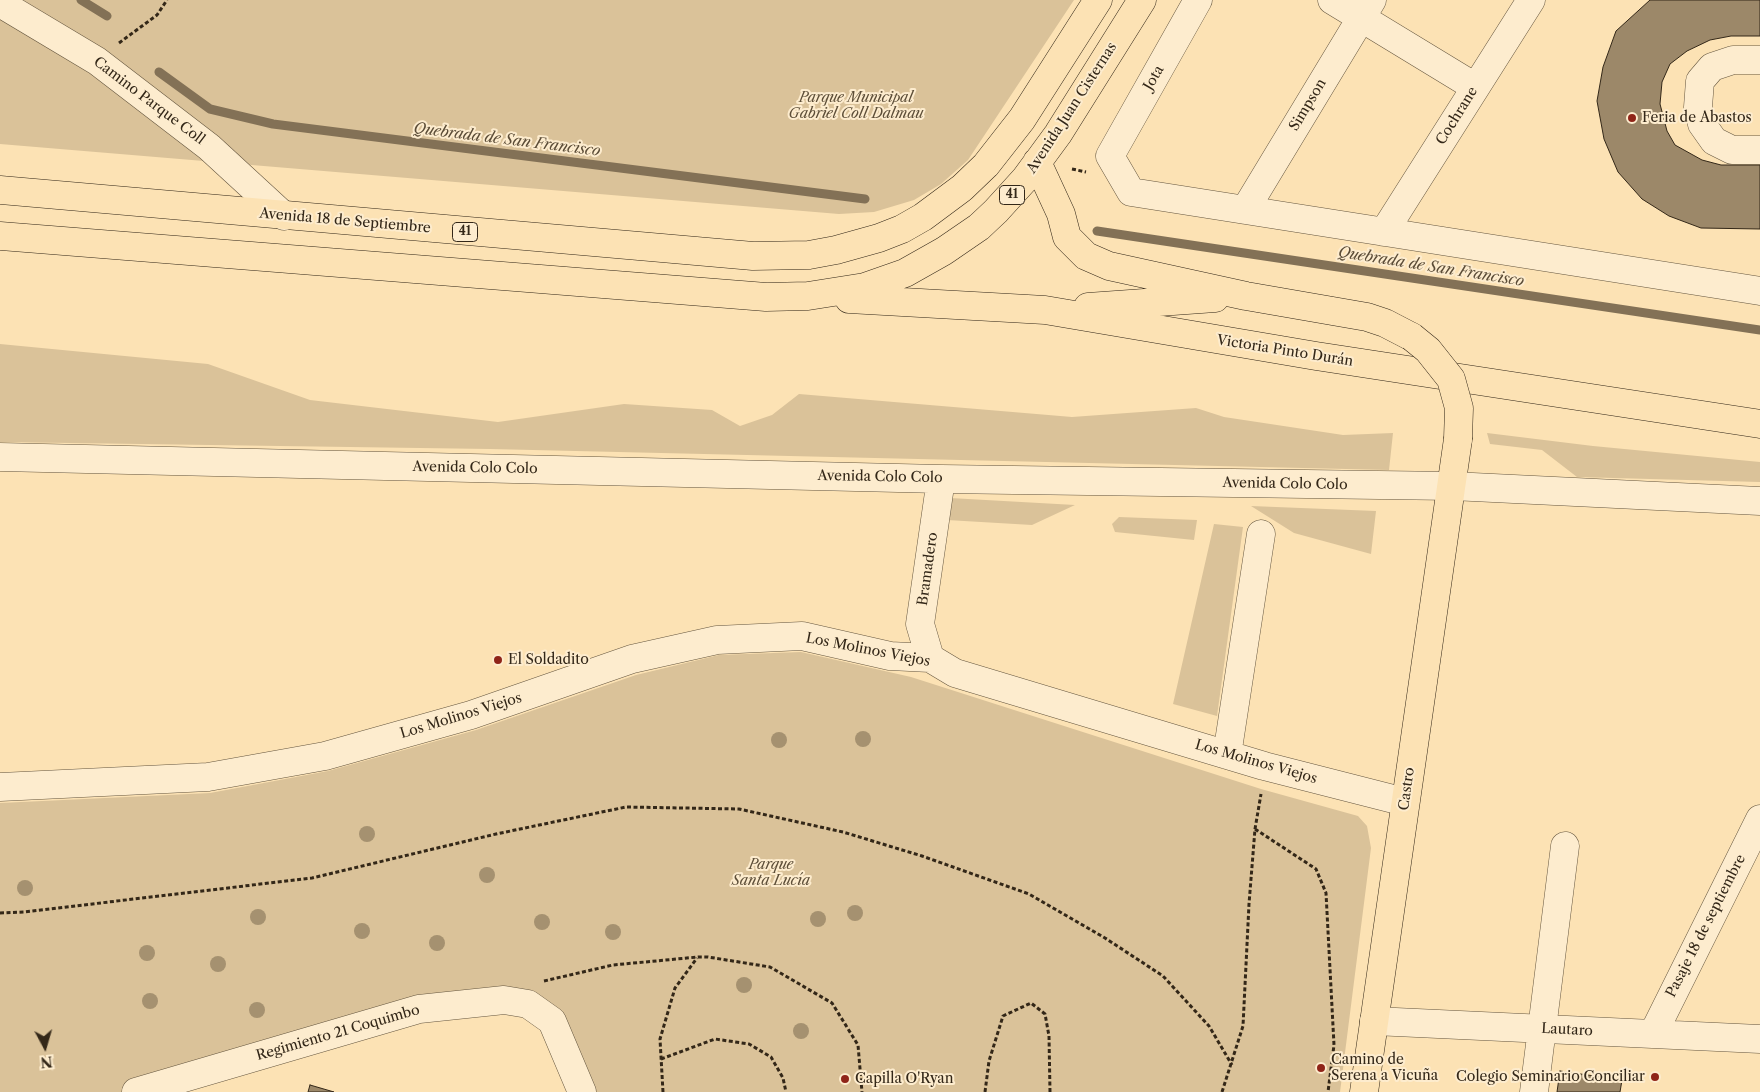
<!DOCTYPE html>
<html>
<head>
<meta charset="utf-8">
<style>
	body { margin:0 }
	#map { position:relative; width:1760px; height:1092px; overflow:hidden; background:#fce2b4; font-family:"Libre Caslon Text",serif }
	canvas { display:block }
	.north { position:absolute; left:20px; top:1022px; width:50px; height:50px; -webkit-text-stroke:4px #fdecce; paint-order:stroke; rotate:174deg; font-size:14px; font-weight:700; line-height:20px; text-align:center; color:#332718 }
	.north::after { content:''; display:block; margin:auto; width:18px; height:22px; background:#332718; clip-path:polygon(50% 0,100% 100%,50% 72%,0 100%) }
</style>
</head>
<body>
<div id="map">
<canvas width="1760" height="1092"></canvas>
<div class="north">N</div>
</div>
<script>
const ctx = document.querySelector('canvas').getContext('2d');
ctx.lineJoin = 'round';
function fill(path, color) {
  ctx.fillStyle = color;
  ctx.fill(path, 'evenodd');
}
function toPath(rows) {
  const path = new Path2D();
  for (const r of rows) {
    path.moveTo(r[0], r[1]);
    for (let i = 2; i < r.length; i += 2) path.lineTo(r[i], r[i + 1]);
  }
  return path;
}
function stroke(path, color, width, dash) {
  ctx.strokeStyle = color;
  ctx.lineWidth = width;
  ctx.lineCap = dash ? 'butt' : 'round';
  ctx.setLineDash(dash || []);
  ctx.stroke(path);
}
function drawText(font, color, halo, rows, align = 'center') {
  ctx.font = font + ' "Libre Caslon Text",serif';
  ctx.lineWidth = 4;
  ctx.setLineDash([]);
  ctx.textBaseline = 'middle';
  ctx.strokeStyle = halo;
  ctx.fillStyle = color;
  for (const [text, x, y, turn = 0] of rows) {
    ctx.save();
    ctx.translate(x, y);
    ctx.rotate((+turn || 0) * Math.PI / 180);
    ctx.textAlign = isNaN(turn) ? turn : align;
    if (halo) ctx.strokeText(text, 0, 0);
    ctx.fillText(text, 0, 0);
    ctx.restore();
  }
}
const green = toPath([
	[0,0,1074,0,968,160,941,184,914,200,874,212,839,214,0,144],
	[0,344,208,364,310,400,498,422,624,404,712,410,740,426,772,415,799,394,1072,417,1196,408,1224,417,1343,435,1393,433,1389,470,490,449,0,442],
	[1487,433,1593,446,1760,462,1760,482,1577,477,1542,450,1490,444],
	[950,498,1075,505,1032,525,947,520],
	[1251,506,1376,511,1371,554,1294,533],
	[1119,517,1197,520,1194,540,1115,532,1112,524],
	[1214,524,1243,527,1217,716,1173,704],
	[801,652,911,677,1261,789,1358,816,1367,826,1371,848,1340,1092,582,1092,552,1021,503,1000,136,1092,0,1092,0,803,210,793,328,771,476,730,636,675,719,655]
]);
const stream = toPath([
	[81,0,107,16],
	[159,72,210,109,273,124,865,199],
	[1097,231,1760,330]
]);
const building = toPath([
	[1650,0,1760,0,1760,36,1731,36,1710,40,1687,51,1670,64,1662,82,1660,104,1667,131,1675,145,1702,160,1721,165,1760,165,1760,229,1701,228,1669,216,1642,199,1618,172,1604,139,1597,101,1603,67,1616,31,1650,0],
	[1560,1071,1622,1080,1620,1092,1557,1092,1560,1071],
	[310,1085,334,1092,308,1092,310,1085]
]);
const path = toPath([
	[119,43,157,15,167,0],
	[1072,169,1086,172],
	[1255,829,1316,869,1326,893,1334,1045,1328,1092],
	[0,913,24,912,312,878,496,834,626,807,739,809,843,832,922,856,1029,894,1105,938,1163,976,1209,1026,1232,1065],
	[544,981,613,965,698,957,708,957,770,967,832,1003,858,1045,862,1092],
	[661,1059,715,1039,749,1044,771,1057,783,1078,786,1092],
	[663,1092,660,1039,675,988,697,958],
	[985,1092,989,1061,1003,1016,1031,1003,1045,1014,1049,1036,1050,1092],
	[1222,1092,1243,1026,1249,904,1255,829,1261,794]
]);
const minor = toPath([
	[1198,0,1110,156,1131,192,1760,291],
	[1332,0,1475,87],
	[0,3,97,61,209,147,284,216],
	[1760,60,1733,60,1712,67,1700,81,1698,107,1702,124,1714,141,1732,150,1760,150],
	[1245,210,1372,0],
	[1384,232,1531,0],
	[0,457,941,479,1452,486,1760,501],
	[930,658,920,624,941,479],
	[1227,755,1261,534],
	[0,787,208,777,325,756,471,715,632,659,717,640,802,636,890,656,930,658,955,673,1264,766,1405,802],
	[1374,1021,1760,1039],
	[1653,1034,1760,819],
	[136,1092,419,1009,504,1000,528,1004,552,1021,582,1092],
	[1534,1092,1565,846]
]);
const major = toPath([
	[1037,162,1061,214,1067,237,1086,256,1109,266,1246,296,1367,317,1385,323,1412,337],
	[0,190,753,256,809,255,836,250,879,238,902,229,923,217,962,188,986,165,1022,119,1098,0],
	[0,236,766,297,808,296,865,287,905,273,944,251,979,227,996,211,1025,179,1058,134,1142,0],
	[849,299,1045,310,1316,356,1760,424],
	[1088,307,1215,298],
	[1364,1092,1458,439]
]);
const majorBridge = toPath([
	[1412,337,1428,350,1451,379,1459,408,1458,439]
]);
const trees = [
	[863,739],
	[779,740],
	[367,834],
	[487,875],
	[25,888],
	[855,913],
	[258,917],
	[818,919],
	[542,922],
	[362,931],
	[613,932],
	[437,943],
	[147,953],
	[218,964],
	[744,985],
	[150,1001],
	[257,1010],
	[801,1031]
];
const markers = [
	[1632,118,5,"#8f2418"],
	[498,660,5,"#8f2418"],
	[1321,1068,5,"#8f2418"],
	[1655,1077,5,"#8f2418"],
	[845,1079,5,"#8f2418"]
];
const shields = [
	[1012,195,25],
	[465,232,25]
];
const shieldNames = [
	["41",1012,195],
	["41",465,232]
];
const streetNames = [
	["Jota",1154,78,-60],
	["Camino Parque Coll",149,101,37],
	["Simpson",1308,105,-59],
	["Avenida Juan Cisternas",1072,108,-57],
	["Cochrane",1457,116,-58],
	["Avenida 18 de Septiembre",345,221,5],
	["Victoria Pinto Durán",1285,351,9],
	["Avenida Colo Colo",475,468,1],
	["Avenida Colo Colo",880,477,1],
	["Avenida Colo Colo",1285,484,1],
	["Bramadero",928,569,-82],
	["Los Molinos Viejos",868,650,11],
	["Los Molinos Viejos",461,716,-17],
	["Los Molinos Viejos",1256,762,16],
	["Castro",1407,789,-82],
	["Pasaje 18 de septiembre",1706,926,-63],
	["Lautaro",1567,1030,3],
	["Regimiento 21 Coquimbo",338,1033,-16]
];
const parkNames = [
	["Parque Municipal",856,98],
	["Gabriel Coll Dalmau",856,114],
	["Parque",771,865],
	["Santa Lucía",771,881]
];
const poiNames = [
	["Feria de Abastos",1642,118],
	["El Soldadito",508,660],
	["Camino de",1331,1060],
	["Serena a Vicuña",1331,1076],
	["Colegio Seminario Conciliar",1645,1077,"right"],
	["Capilla O'Ryan",855,1079]
];
const waterNames = [
	["Quebrada de San Francisco",507,140,7],
	["Quebrada de San Francisco",1431,267,9]
];
fill(green, '#dac299');
stroke(stream, '#837156', 9);
fill(building, '#9c8869');
stroke(building, '#332718', 1);
stroke(minor, '#65563f', 29);
stroke(major, '#332718', 29);
stroke(path, '#332718', 3, [4, 2.5]);
stroke(minor, '#fdecce', 28);
stroke(major, '#fce2b4', 28);
stroke(majorBridge, '#332718', 29, []);
stroke(majorBridge, '#fce2b4', 28);
ctx.fillStyle = '#a59170';
for (const [x, y] of trees) {
  ctx.beginPath();
  ctx.arc(x, y, 8, 0, 2 * Math.PI);
  ctx.fill();
}
for (const [x, y, r, color] of markers) {
  const dot = new Path2D();
  dot.arc(x, y, r, 0, 2 * Math.PI);
  ctx.fillStyle = color;
  ctx.fill(dot);
  stroke(dot, '#fdecce', 2);
}
for (const [x, y, w] of shields) {
  const box = new Path2D();
  box.roundRect(x - w / 2, y - 9.5, w, 19, 4);
  ctx.fillStyle = '#fdecce';
  ctx.fill(box);
  stroke(box, '#332718', 1);
}
drawText('bold 12px', '#332718', null, shieldNames);
drawText('14px', '#332718', '#fdecce', streetNames);
drawText('italic 14px', '#5d4e38', '#fdecce', parkNames);
drawText('14px', '#332718', '#fdecce', poiNames, 'left');
drawText('italic 15px', '#5b4c37', '#fdecce', waterNames);
</script>
</body>
</html>
